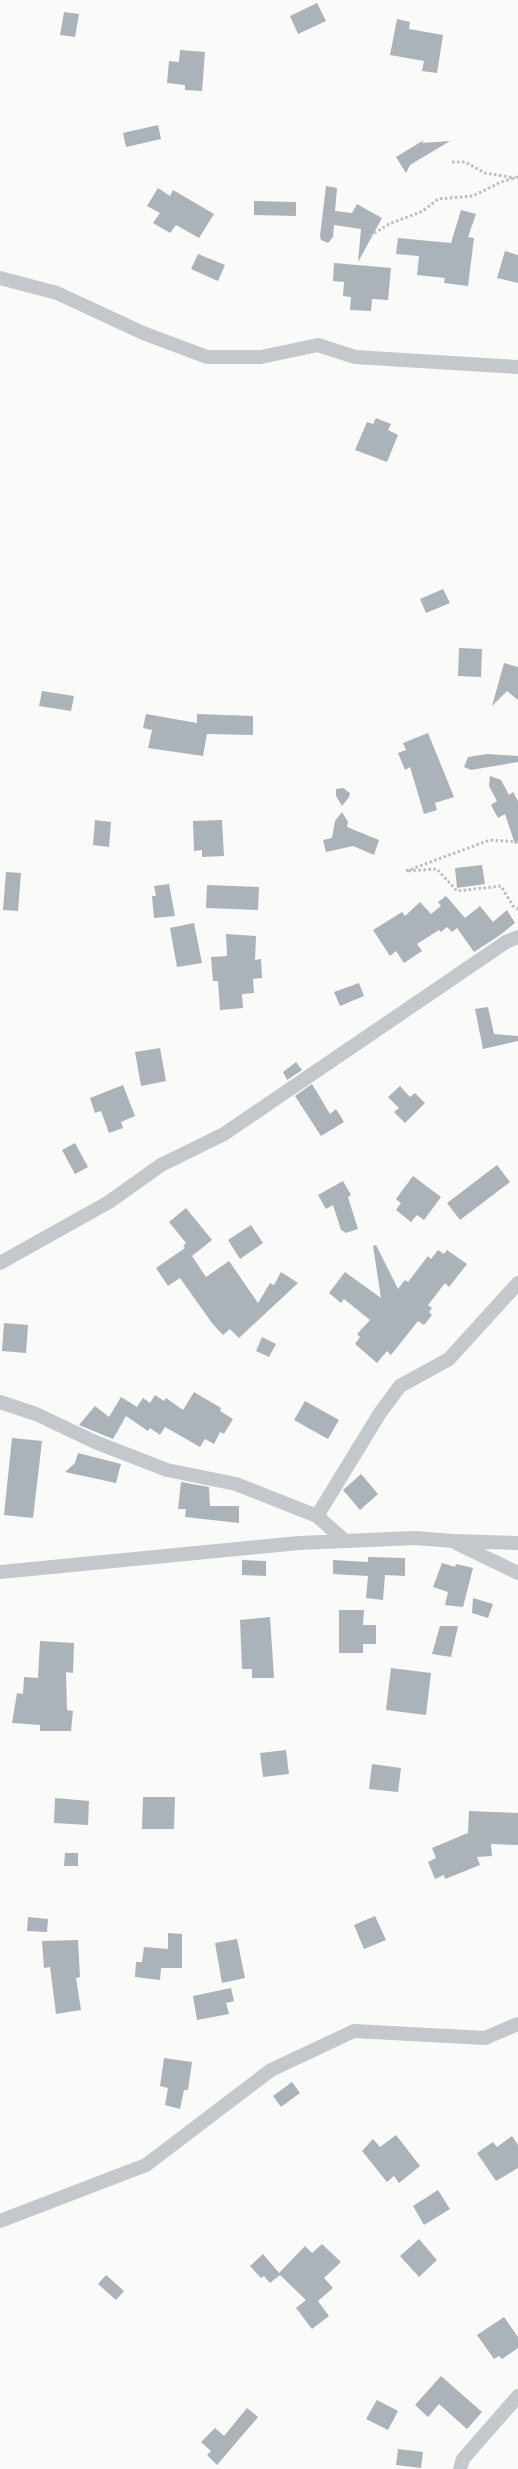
<!DOCTYPE html>
<html>
<head>
<meta charset="utf-8">
<style>
	body { margin:0 }
	canvas { display:block; background:#fafaf8 }
</style>
</head>
<body>
<canvas width="518" height="2469"></canvas>
<script>
const ctx = document.querySelector('canvas').getContext('2d');
ctx.lineJoin = 'round';
function fill(path, color) {
  ctx.fillStyle = color;
  ctx.fill(path, 'evenodd');
}
function toPath(rows) {
  const path = new Path2D();
  for (const r of rows) {
    path.moveTo(r[0], r[1]);
    for (let i = 2; i < r.length; i += 2) path.lineTo(r[i], r[i + 1]);
  }
  return path;
}
function stroke(path, color, width, dash) {
  ctx.strokeStyle = color;
  ctx.lineWidth = width;
  ctx.lineCap = dash ? 'butt' : 'round';
  ctx.setLineDash(dash || []);
  ctx.stroke(path);
}
const building = toPath([
	[317,3,326,21,298,34,290,16],
	[64,12,79,14,75,37,60,35],
	[397,19,410,22,409,29,443,35,437,73,422,71,424,61,390,55],
	[180,50,205,52,202,91,185,90,185,85,167,83,169,61,179,62],
	[158,125,161,139,126,147,123,133],
	[424,140,422,143,450,141,410,165,406,173,396,157],
	[326,186,337,188,335,211,352,213,357,204,382,218,358,262,361,229,334,225,333,237,328,243,321,240,320,236],
	[158,188,170,196,173,190,214,214,199,238,176,225,170,233,153,223,160,213,147,206],
	[254,201,296,202,296,216,254,215],
	[461,210,476,214,468,237,474,238,468,286,444,283,445,278,417,275,419,256,396,254,398,238,451,243],
	[505,251,518,255,518,283,497,278],
	[198,254,225,265,218,281,191,269],
	[334,263,391,268,388,300,372,299,371,311,350,310,351,297,343,296,344,282,333,281],
	[376,418,391,424,388,430,398,435,387,462,355,450,367,422,373,424],
	[443,589,450,603,426,613,420,599],
	[459,648,482,649,481,677,458,676],
	[504,663,518,667,518,700,507,691,492,706],
	[42,691,74,696,71,711,39,706],
	[146,714,197,723,197,714,253,716,253,735,207,734,203,756,148,748,152,730,143,728],
	[428,733,454,797,435,803,437,810,424,814,410,767,405,770,398,753,406,750,403,743],
	[487,754,518,756,518,762,471,770,464,767,468,757],
	[490,776,501,780,509,795,513,792,518,801,518,843,515,844,505,814,498,818,491,805,497,801,489,786],
	[343,788,350,793,349,797,342,806,336,796,336,789],
	[342,812,348,822,347,827,379,840,374,855,353,846,326,852,323,840,332,838,335,821],
	[95,820,111,822,109,847,93,845],
	[222,820,224,856,202,857,202,850,194,851,193,821],
	[482,865,485,884,457,888,455,868],
	[6,872,21,873,18,911,3,910],
	[169,884,175,916,154,918,152,896,156,896,154,886],
	[207,885,259,887,258,910,206,908],
	[446,896,465,918,480,906,493,922,507,910,515,923,500,935,474,952,457,928,452,932,447,927,441,932,439,930,417,944,422,951,404,963,396,951,390,956,373,930,402,912,405,916,420,902,431,914,441,906,438,902],
	[194,923,202,963,177,967,170,928],
	[226,934,256,936,255,960,261,959,262,978,253,979,254,993,242,994,243,1008,220,1010,218,981,213,981,211,957,227,956],
	[359,983,364,996,340,1006,334,992],
	[488,1007,494,1034,518,1036,518,1041,483,1049,475,1009],
	[160,1048,166,1081,141,1086,135,1052],
	[296,1062,302,1070,287,1080,283,1072],
	[312,1084,330,1114,336,1109,344,1122,321,1136,295,1096],
	[123,1085,135,1116,121,1122,123,1128,109,1133,101,1111,95,1113,90,1098],
	[400,1086,410,1097,415,1093,425,1103,405,1123,394,1112,399,1108,388,1097],
	[75,1143,88,1167,75,1174,62,1150],
	[497,1165,510,1182,460,1220,447,1203],
	[413,1176,441,1197,424,1220,417,1215,411,1222,396,1210,401,1203,396,1199],
	[343,1181,351,1195,348,1197,358,1229,346,1233,341,1230,333,1205,326,1209,318,1195],
	[186,1208,212,1240,192,1256,206,1277,229,1261,258,1303,270,1283,274,1285,281,1272,298,1283,239,1338,230,1329,223,1335,212,1323,180,1278,168,1286,156,1268,185,1248,183,1246,186,1243,169,1222],
	[251,1225,263,1243,240,1259,228,1240],
	[376,1245,398,1289,405,1280,408,1282,428,1256,431,1259,438,1250,444,1254,447,1250,467,1264,449,1287,445,1283,428,1305,432,1308,429,1312,432,1315,424,1325,418,1321,391,1355,387,1351,377,1363,355,1344,360,1337,357,1334,370,1320,344,1299,341,1303,329,1293,345,1272,381,1298,373,1246],
	[4,1323,28,1325,26,1353,2,1351],
	[262,1337,276,1344,269,1357,256,1351],
	[194,1392,221,1408,220,1411,233,1419,224,1434,220,1432,214,1444,205,1439,200,1447,165,1427,160,1435,150,1428,148,1431,126,1416,113,1439,79,1425,95,1406,109,1417,121,1397,137,1407,143,1398,150,1403,155,1395,164,1401,166,1398,183,1410],
	[305,1401,339,1420,328,1439,294,1420],
	[12,1438,42,1441,33,1518,4,1515],
	[78,1453,121,1464,116,1483,65,1472,75,1463],
	[361,1474,378,1494,360,1510,343,1490],
	[181,1482,209,1487,210,1506,239,1506,239,1523,185,1517,186,1509,178,1509],
	[368,1557,405,1558,405,1576,385,1575,383,1600,366,1598,368,1576,333,1574,333,1560,368,1562],
	[242,1560,266,1561,266,1576,242,1575],
	[442,1563,455,1567,456,1564,473,1568,463,1607,445,1605,448,1592,433,1587],
	[473,1598,493,1604,488,1618,472,1613],
	[339,1610,364,1610,363,1625,376,1625,376,1644,363,1644,363,1653,339,1653],
	[270,1617,274,1678,252,1678,252,1669,242,1669,240,1620],
	[440,1626,458,1626,451,1657,432,1654],
	[40,1641,74,1643,73,1673,66,1672,67,1710,73,1711,71,1731,40,1731,40,1725,12,1723,17,1693,23,1694,24,1677,38,1678],
	[391,1668,431,1673,426,1715,386,1710],
	[286,1750,289,1774,263,1777,260,1753],
	[372,1764,401,1768,398,1792,369,1789],
	[143,1797,175,1797,174,1829,142,1829],
	[55,1798,89,1801,88,1825,54,1823],
	[469,1811,518,1813,518,1845,491,1844,492,1856,477,1857,480,1865,445,1879,444,1875,435,1879,428,1862,436,1858,432,1848,468,1833],
	[65,1853,78,1853,78,1866,64,1866],
	[375,1916,386,1940,364,1949,354,1925],
	[28,1917,48,1919,47,1932,27,1931],
	[168,1933,182,1934,182,1968,161,1968,160,1980,135,1977,136,1962,142,1962,144,1947,168,1949],
	[237,1939,245,1978,222,1983,215,1943],
	[78,1940,80,1977,76,1978,81,2010,56,2014,50,1967,44,1968,42,1941],
	[231,1988,234,2001,226,2003,229,2014,197,2020,193,1996],
	[164,2058,192,2062,188,2090,184,2090,180,2109,165,2105,168,2088,160,2086],
	[292,2082,300,2093,281,2107,273,2096],
	[396,2135,420,2166,399,2183,394,2176,387,2182,362,2151,373,2139,380,2147],
	[512,2136,518,2145,518,2168,496,2181,477,2153,493,2142,497,2147],
	[438,2190,450,2209,424,2225,413,2206],
	[419,2239,437,2260,419,2277,400,2256],
	[322,2244,341,2262,324,2278,333,2288,318,2301,329,2316,312,2329,296,2308,306,2300,280,2275,270,2283,264,2276,261,2278,250,2266,263,2254,279,2273,305,2246,312,2253],
	[106,2275,124,2291,116,2300,98,2284],
	[504,2317,518,2337,518,2348,502,2359,499,2356,494,2359,477,2335],
	[441,2376,482,2412,467,2429,439,2404,428,2417,415,2405],
	[377,2400,398,2411,388,2430,366,2419],
	[247,2408,258,2417,217,2465,207,2455,211,2451,201,2442,215,2428,224,2436],
	[398,2449,423,2452,421,2468,396,2465]
]);
const path = toPath([
	[452,162,465,162,485,173,515,178],
	[370,236,389,224,423,211,438,199,473,196,501,182,518,177],
	[518,842,490,840,406,871,437,869,457,891,501,886,513,906,518,909]
]);
const street = toPath([
	[0,278,57,293,143,333,207,357,261,357,318,345,355,357,518,367],
	[0,1263,109,1202,161,1165,224,1134,506,942,518,937],
	[0,1402,36,1414,95,1442,167,1470,236,1484,317,1516],
	[345,1541,317,1516,380,1413,400,1386,449,1359,518,1283],
	[458,1544,518,1573],
	[0,1572,299,1543,415,1538,453,1541,518,1543],
	[0,2221,146,2165,271,2070,354,2031,485,2038,518,2024],
	[460,2469,463,2459,518,2396]
]);
fill(building, '#aab3b9');
stroke(path, '#bbbfc2', 3, [2.5, 2.5]);
stroke(street, '#c3c8cc', 14);
</script>
</body>
</html>
